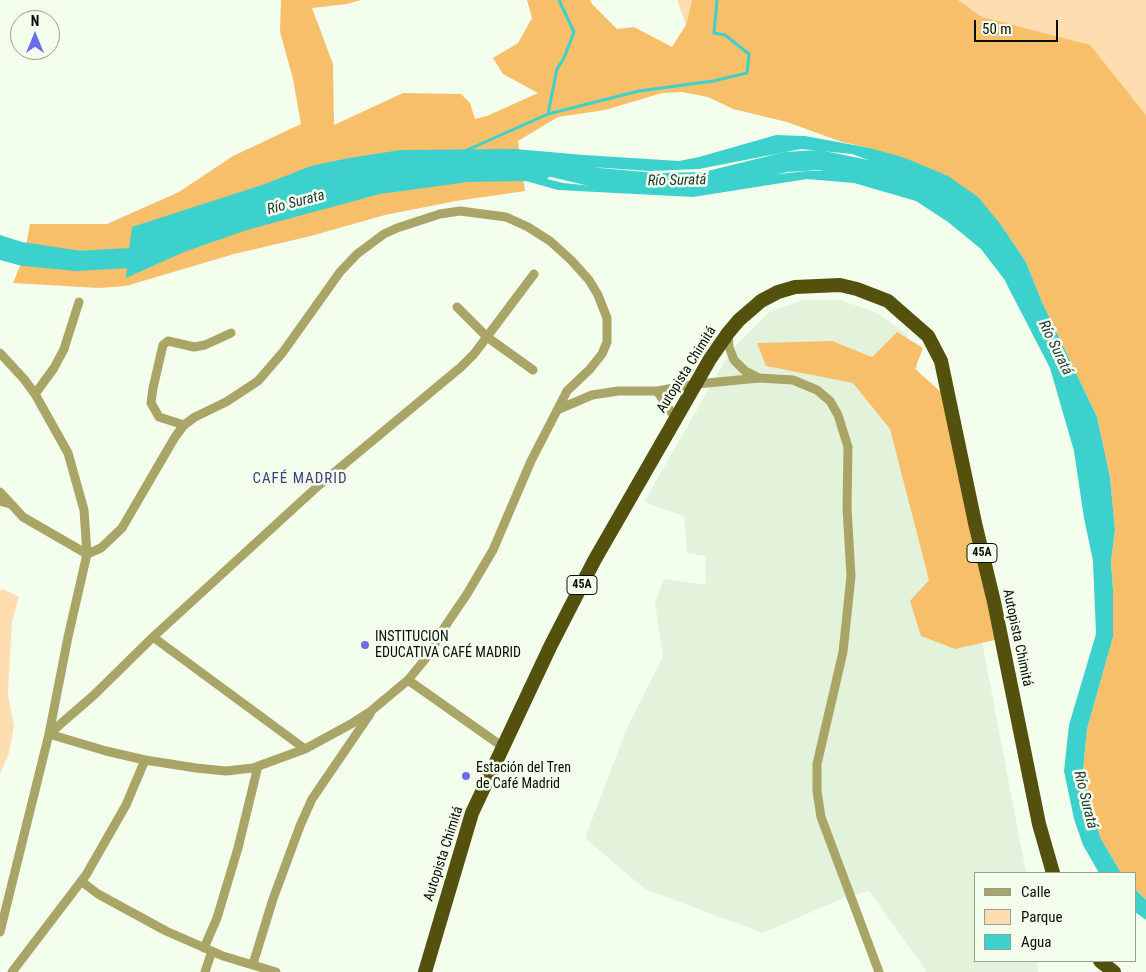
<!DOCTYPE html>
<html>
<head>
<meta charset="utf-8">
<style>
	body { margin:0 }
	#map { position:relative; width:1146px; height:972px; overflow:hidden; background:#f3feed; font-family:"Roboto Condensed",sans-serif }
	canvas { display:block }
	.legend { position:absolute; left:974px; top:872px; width:162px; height:90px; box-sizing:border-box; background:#f3feed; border:1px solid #959e91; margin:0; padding:6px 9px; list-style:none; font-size:15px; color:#090d08 }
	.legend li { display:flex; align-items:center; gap:10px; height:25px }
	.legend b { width:25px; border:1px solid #959e91 }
	.north { position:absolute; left:10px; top:10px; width:50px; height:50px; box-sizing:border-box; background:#f3feed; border:1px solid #959e91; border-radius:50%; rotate:0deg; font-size:14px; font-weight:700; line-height:20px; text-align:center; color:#090d08 }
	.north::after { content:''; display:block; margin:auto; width:18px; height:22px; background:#6a6de7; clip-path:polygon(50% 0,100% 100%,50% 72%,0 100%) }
	.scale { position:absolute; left:974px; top:20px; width:84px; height:22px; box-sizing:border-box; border:2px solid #090d08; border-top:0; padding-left:6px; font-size:15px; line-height:18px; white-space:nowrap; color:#090d08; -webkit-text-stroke:4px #f3feed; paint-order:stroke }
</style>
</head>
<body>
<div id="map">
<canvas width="1146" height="972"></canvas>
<ul class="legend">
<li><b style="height:6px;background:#a9a567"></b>Calle</li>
<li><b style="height:14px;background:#fedeb0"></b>Parque</li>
<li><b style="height:14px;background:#3cd1cc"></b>Agua</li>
</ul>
<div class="north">N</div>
<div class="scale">50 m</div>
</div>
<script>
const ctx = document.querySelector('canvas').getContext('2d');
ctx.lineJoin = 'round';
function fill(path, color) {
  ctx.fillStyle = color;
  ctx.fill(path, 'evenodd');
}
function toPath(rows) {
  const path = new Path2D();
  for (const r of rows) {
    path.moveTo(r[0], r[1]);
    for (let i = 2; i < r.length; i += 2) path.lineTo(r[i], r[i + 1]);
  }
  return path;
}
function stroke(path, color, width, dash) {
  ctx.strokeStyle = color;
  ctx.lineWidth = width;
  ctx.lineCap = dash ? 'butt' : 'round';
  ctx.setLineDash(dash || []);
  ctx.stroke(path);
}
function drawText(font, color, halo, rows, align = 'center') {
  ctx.font = font + ' "Roboto Condensed",sans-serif';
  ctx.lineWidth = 5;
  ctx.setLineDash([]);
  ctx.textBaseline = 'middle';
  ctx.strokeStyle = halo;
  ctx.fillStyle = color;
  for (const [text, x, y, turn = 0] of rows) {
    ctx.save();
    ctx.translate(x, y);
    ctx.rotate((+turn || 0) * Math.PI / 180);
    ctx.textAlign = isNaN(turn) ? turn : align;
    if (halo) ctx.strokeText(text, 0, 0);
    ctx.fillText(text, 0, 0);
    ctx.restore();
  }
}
const built = toPath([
	[804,300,841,300,877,313,907,334,933,416,984,652,1026,873,975,873,975,961,1037,961,1038,972,927,972,869,891,846,897,763,933,645,889,585,838,627,728,663,657,655,603,664,579,706,585,705,556,687,553,684,516,644,502,730,352,769,312]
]);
const green = toPath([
	[677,0,692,0,686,25],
	[958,0,1146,0,1146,115,1135,102,1035,32,982,17],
	[3,589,19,597,12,622,8,694,14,726,9,753,0,774,0,591]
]);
const forest = toPath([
	[281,0,361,0,347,4,312,8,333,64,334,125,403,93,461,94,470,103,475,119,487,116,538,93,503,74,493,58,518,43,532,18,527,0,590,0,592,4,617,29,634,27,672,47,686,25,692,0,958,0,982,17,1090,45,1146,115,1146,900,1135,889,1135,873,1121,873,1101,839,1092,812,1083,771,1087,729,1113,637,1113,590,1111,561,1115,530,1110,477,1097,417,1042,302,1026,262,1001,225,870,148,842,142,787,122,733,109,708,97,682,92,662,93,605,110,558,117,518,141,525,191,456,201,385,215,311,236,234,254,126,286,99,288,13,283,24,256,30,224,107,224,179,192,233,156,301,124,293,79,280,32],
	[897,332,923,348,915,369,942,393,995,640,955,649,921,636,910,601,929,580,890,429,853,383,766,366,757,343,832,341,872,357]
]);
const water = toPath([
	[776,135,805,136,870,148,905,158,948,176,978,197,1001,225,1026,262,1042,302,1097,417,1110,477,1115,530,1111,561,1113,590,1113,637,1087,729,1083,771,1092,812,1101,839,1121,873,1099,873,1083,845,1074,819,1064,771,1069,725,1096,634,1093,561,1084,518,1074,451,1050,368,1004,279,981,249,948,222,916,201,854,183,807,179,693,197,558,190,526,181,468,182,380,194,247,230,184,252,126,278,128,258,23,266,0,260,0,235,22,242,128,258,132,227,265,184,311,166,349,158,401,150,515,149,584,155,679,161,699,157],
	[801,149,852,154,896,170,924,184,963,213,907,187,869,178,826,171,806,171,763,176,726,186,685,191,634,190,563,183,547,179,559,167,592,167,650,171,699,169],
	[1135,889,1146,900,1146,920,1135,912]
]);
const stream = toPath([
	[548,114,557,69,564,58,574,32,559,0],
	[467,150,548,114,639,91,713,81,747,73,749,54,725,35,714,33,717,0]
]);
const river = toPath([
	[530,167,544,165,599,178,655,183,705,182,786,162,819,160,887,174,960,209,976,224],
	[0,249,24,256,77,261,129,258,155,250]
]);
const pedestrian = toPath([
	[0,502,11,505]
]);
const minor = toPath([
	[457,307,487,337,533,370],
	[728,333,729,347,734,360,745,371,757,377],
	[0,353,24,379,35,394,68,453,84,510,87,554,68,637,49,734,0,932],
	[657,391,676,419],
	[35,394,54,368,64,349,79,302],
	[557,410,592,395,618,391,657,391,697,384,759,378,793,380,817,390,830,401,838,415,848,447,847,508,851,576,843,652,817,764,817,791,821,817,879,972],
	[184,425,159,417,151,403,153,388,163,345,168,341,194,347,205,345,231,333],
	[0,492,23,517,87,554],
	[153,637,305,749],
	[408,680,503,747],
	[49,734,106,751,145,760,196,768,226,771,253,768,305,749,351,724,371,711,408,680,427,657,444,628,467,594,493,550,531,461,567,391,590,369,602,354,607,342,607,318,598,295,589,280,571,260,550,241,528,227,506,217,460,211,440,214,397,228,384,234,357,254,340,272,283,352,258,381,226,402,195,417,184,425,175,437,122,528,101,548,87,554],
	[49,734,94,695,153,637,318,486,461,367,474,354,534,274],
	[81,881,98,894,166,931,223,956,276,972],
	[204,948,217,918,238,848,258,766],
	[253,964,273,899,300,826,312,799,370,714],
	[12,972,86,875,126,805,145,760],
	[205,972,212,951]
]);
const trunk = toPath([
	[1100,961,1114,972],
	[425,972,472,813,550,647,594,561,710,359,728,333,739,320,761,301,778,292,795,287,840,285,857,289,888,301,928,336,941,361,975,523,994,602,1039,824,1053,873]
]);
const markers = [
	[365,645,5,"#6a6de7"],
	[466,776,5,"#6a6de7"]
];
const shields = [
	[982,553,30],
	[582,585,30]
];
const shieldNames = [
	["45A",982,553],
	["45A",582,585]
];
const streetNames = [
	["Autopista Chimitá",687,370,-58],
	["Autopista Chimitá",1017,638,78],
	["Autopista Chimitá",444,854,-72]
];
const poiNames = [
	["INSTITUCION",375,637],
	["EDUCATIVA CAFÉ MADRID",375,653],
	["Estación del Tren",476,768],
	["de Café Madrid",476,784]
];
const waterNames = [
	["Río Suratá",677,181,-1],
	["Río Surata",296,203,-15],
	["Río Suratá",1055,348,64],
	["Río Suratá",1085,800,76]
];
const neighbourhoodNames = [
	["CAFÉ MADRID",300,479]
];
fill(built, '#e3f2db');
fill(green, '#fedeb0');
fill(forest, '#f8bf6a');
fill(water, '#3cd1cc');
stroke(stream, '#3cd1cc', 3);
stroke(river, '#3cd1cc', 20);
stroke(pedestrian, '#a9a567', 7);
stroke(minor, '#a9a567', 9);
stroke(trunk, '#54500d', 14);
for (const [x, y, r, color] of markers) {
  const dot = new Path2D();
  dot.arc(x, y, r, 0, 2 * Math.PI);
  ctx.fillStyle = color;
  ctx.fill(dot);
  stroke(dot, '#f3feed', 2);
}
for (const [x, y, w] of shields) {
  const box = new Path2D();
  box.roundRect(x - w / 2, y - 9.5, w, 19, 4);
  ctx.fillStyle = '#f3feed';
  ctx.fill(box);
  stroke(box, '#090d08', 1);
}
drawText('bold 12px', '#090d08', null, shieldNames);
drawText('14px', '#090d08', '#f3feed', streetNames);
drawText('14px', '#090d08', '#f3feed', poiNames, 'left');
drawText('italic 15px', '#223b39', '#f3feed', waterNames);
ctx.letterSpacing = '1px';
drawText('15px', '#3e427f', '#f3feed', neighbourhoodNames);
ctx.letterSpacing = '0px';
</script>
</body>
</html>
